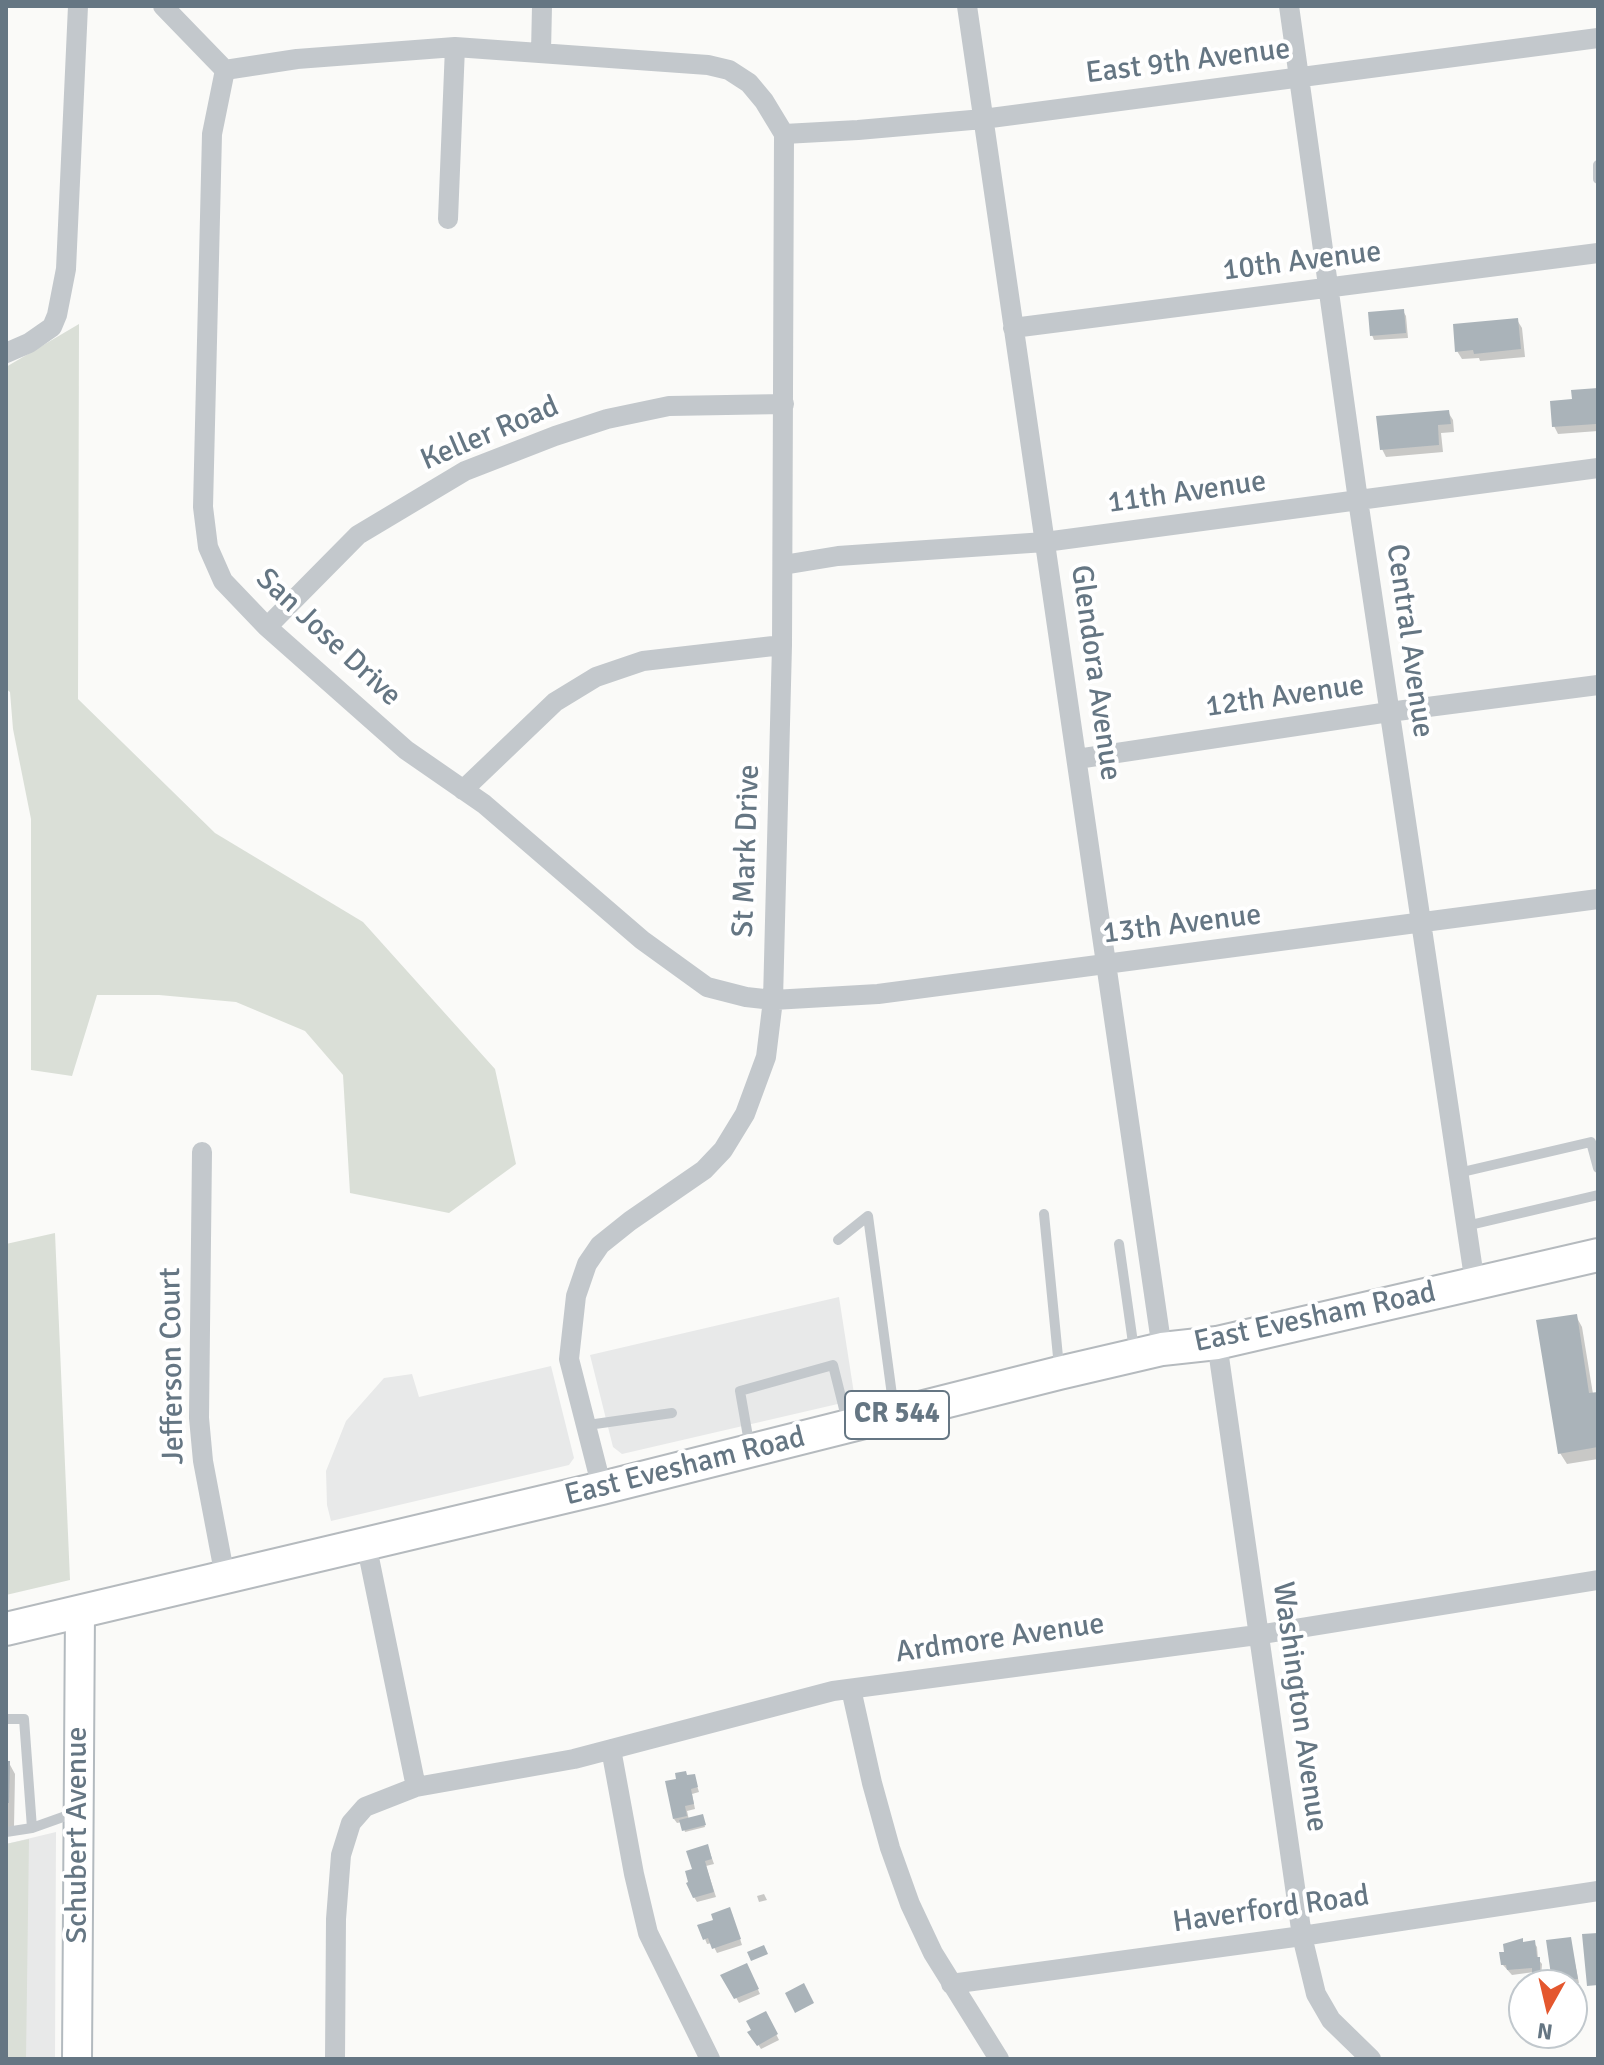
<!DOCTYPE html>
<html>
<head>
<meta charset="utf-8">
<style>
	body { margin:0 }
	#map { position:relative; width:1604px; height:2065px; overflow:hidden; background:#fafaf8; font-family:Signika,sans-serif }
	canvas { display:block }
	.frame { position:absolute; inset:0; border:8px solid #657683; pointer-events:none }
	.north { position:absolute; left:1508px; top:1969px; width:80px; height:80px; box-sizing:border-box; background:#fff; border:2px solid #c1c8cd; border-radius:50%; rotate:188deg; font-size:22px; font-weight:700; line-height:32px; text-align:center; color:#657683 }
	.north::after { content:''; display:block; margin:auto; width:28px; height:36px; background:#e4572e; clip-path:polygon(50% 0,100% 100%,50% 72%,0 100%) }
</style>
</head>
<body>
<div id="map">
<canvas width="1604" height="2065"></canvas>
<div class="frame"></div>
<div class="north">N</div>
</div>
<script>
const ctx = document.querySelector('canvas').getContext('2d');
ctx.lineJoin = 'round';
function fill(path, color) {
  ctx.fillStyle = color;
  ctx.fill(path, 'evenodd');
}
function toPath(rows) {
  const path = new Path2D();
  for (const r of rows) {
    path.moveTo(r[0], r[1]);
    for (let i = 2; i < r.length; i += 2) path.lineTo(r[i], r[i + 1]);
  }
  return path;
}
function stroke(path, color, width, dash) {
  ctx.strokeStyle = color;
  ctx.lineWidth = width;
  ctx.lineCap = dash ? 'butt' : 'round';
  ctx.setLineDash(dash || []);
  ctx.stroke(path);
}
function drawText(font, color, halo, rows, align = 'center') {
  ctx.font = font + ' Signika,sans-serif';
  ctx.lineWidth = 8;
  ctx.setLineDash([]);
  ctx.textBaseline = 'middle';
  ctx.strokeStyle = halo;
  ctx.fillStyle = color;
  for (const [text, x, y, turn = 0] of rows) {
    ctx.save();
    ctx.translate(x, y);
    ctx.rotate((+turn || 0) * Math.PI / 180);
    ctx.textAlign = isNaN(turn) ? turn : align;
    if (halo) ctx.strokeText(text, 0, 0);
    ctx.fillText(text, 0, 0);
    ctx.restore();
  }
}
const built = toPath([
	[839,1297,855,1400,622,1454,613,1447,590,1355],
	[551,1366,574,1458,569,1465,331,1521,327,1505,326,1471,346,1421,384,1378,412,1374,419,1397],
	[56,1832,55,2059,6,2059,6,1844]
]);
const green = toPath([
	[79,324,78,699,215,833,363,922,495,1069,516,1164,449,1213,350,1193,343,1075,305,1031,236,1002,159,995,97,995,72,1076,31,1070,31,819,13,729,10,692,6,689,6,367],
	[55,1233,70,1580,6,1595,6,1244],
	[29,1839,26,2059,6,2059,6,1844]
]);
const shadow = toPath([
	[1403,311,1406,316,1408,338,1374,340,1372,335],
	[1517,320,1522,328,1525,357,1480,361,1479,358,1462,359,1457,351],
	[1598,390,1598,431,1558,434,1554,426,1574,401,1573,392],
	[1448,412,1453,420,1454,432,1441,433,1443,452,1386,457,1382,449],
	[1576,1316,1582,1327,1593,1394,1598,1394,1598,1459,1567,1464,1560,1453],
	[6,1763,9,1763,15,1774,14,1827,6,1827],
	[694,1776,699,1792,692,1794,695,1809,687,1811,689,1820,703,1818,705,1827,685,1832,682,1822,677,1823,674,1819,687,1777],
	[708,1847,714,1864,706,1866,716,1897,697,1902,694,1897],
	[764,1894,767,1900,759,1902,757,1896],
	[732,1914,742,1945,717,1953,712,1943,707,1944,700,1926],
	[1570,1939,1579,1983,1556,1985,1548,1942],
	[1522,1941,1524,1944,1534,1943,1537,1947,1538,1959,1542,1964,1541,1977,1537,1977,1534,1972,1512,1975,1503,1965],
	[749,1970,760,1994,739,2003,733,1992],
	[766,2014,779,2040,761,2049,756,2041]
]);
const building = toPath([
	[1404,309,1406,333,1370,336,1368,312],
	[1518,318,1521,349,1474,354,1473,350,1455,352,1453,324],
	[1598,388,1596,424,1552,427,1550,401,1572,399,1571,390],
	[1449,410,1451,424,1438,425,1439,445,1380,450,1376,416],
	[1577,1314,1589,1393,1598,1392,1598,1447,1558,1454,1536,1320],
	[6,1761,10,1761,9,1803,6,1803],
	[686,1771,687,1775,695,1774,698,1787,691,1789,694,1804,685,1806,687,1816,673,1819,665,1781,676,1779,675,1773],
	[703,1814,706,1825,682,1831,679,1820],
	[708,1844,712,1859,705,1861,714,1892,693,1898,686,1883,688,1882,685,1871,692,1869,686,1851],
	[730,1907,741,1939,712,1949,708,1938,703,1940,697,1925,713,1920,711,1914],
	[1598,1933,1598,1985,1587,1986,1582,1934],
	[1571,1937,1578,1979,1552,1982,1546,1940],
	[1523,1938,1523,1942,1535,1940,1537,1957,1540,1957,1540,1972,1532,1973,1532,1968,1507,1970,1506,1965,1501,1965,1499,1952,1504,1952,1503,1944],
	[764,1945,768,1954,751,1961,747,1952],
	[747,1963,759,1989,734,1999,720,1975],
	[804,1983,814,2003,795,2013,785,1993],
	[766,2011,778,2034,757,2046,747,2032,751,2030,746,2021]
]);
const lane = toPath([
	[1598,165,1598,179],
	[1458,1173,1591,1142,1598,1168],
	[1044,1214,1059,1367],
	[1466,1226,1598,1195],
	[838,1240,868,1216,894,1410],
	[1119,1244,1134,1350],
	[588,1425,672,1413],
	[750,1448,740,1391,833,1365,847,1421],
	[6,1719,24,1719,32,1828],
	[6,1832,32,1828,77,1812]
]);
const street = toPath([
	[163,6,225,70],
	[967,6,1162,1349],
	[1289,6,1358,500,1475,1284],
	[541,52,542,6],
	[225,70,212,134,203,507,208,547,223,581,267,627,406,750,484,804,642,940,707,987,746,997,773,1000,878,994,1598,899],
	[225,70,297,59,455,47,708,65,729,70,749,83,764,101,784,134],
	[784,134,858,130,983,119,1598,38],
	[448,219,455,47],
	[1013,328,1598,253],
	[6,353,29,343,52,327,57,315,66,269,78,6],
	[783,565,838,556,1045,542,1598,468],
	[267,627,358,535,465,471,555,436,607,419,669,406,784,404],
	[1077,759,1389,712,1598,685],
	[463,790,555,702,596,677,643,661,782,645],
	[202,1152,199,1418,203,1461,225,1577],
	[1217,1343,1302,1936,1316,1994,1331,2020,1371,2059],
	[602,1488,569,1359,576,1296,587,1264,600,1245,630,1221,704,1170,723,1150,745,1114,766,1057,773,1000,782,645,784,134],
	[366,1543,416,1787],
	[851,1689,872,1783,890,1848,910,1904,933,1953,999,2059],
	[611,1749,634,1874,648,1933,710,2059],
	[951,1984,1302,1936,1598,1891],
	[335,2059,336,1919,341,1855,351,1823,365,1807,416,1787,574,1759,833,1691,1257,1635,1598,1580]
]);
const secondary = toPath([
	[77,2059,80,1611]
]);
const primary = toPath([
	[6,1629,602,1488,1059,1373,1162,1349,1217,1343,1598,1255]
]);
const shields = [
	[897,1415,104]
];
const shieldNames = [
	["CR 544",897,1415]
];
const streetNames = [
	["East 9th Avenue",1188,62,-7],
	["10th Avenue",1302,262,-7],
	["Keller Road",490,434,-23],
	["11th Avenue",1187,493,-8],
	["San Jose Drive",328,638,43],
	["Central Avenue",1409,641,82],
	["Glendora Avenue",1095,673,82],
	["12th Avenue",1285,697,-8],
	["St Mark Drive",747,851,-88],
	["13th Avenue",1182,925,-7],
	["East Evesham Road",1315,1318,-12],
	["Jefferson Court",173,1366,-91],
	["East Evesham Road",685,1467,-14],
	["Ardmore Avenue",1000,1639,-8],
	["Washington Avenue",1299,1707,82],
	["Schubert Avenue",78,1835,-90],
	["Haverford Road",1271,1910,-8]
];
fill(built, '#e8e9e9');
fill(green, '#dadfd7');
fill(shadow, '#0003');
fill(building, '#aab3b9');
stroke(secondary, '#b3babf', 32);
stroke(primary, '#b5babe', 36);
stroke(lane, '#c3c8cc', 10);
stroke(street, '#c3c8cc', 20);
stroke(secondary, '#fff', 28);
stroke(primary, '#fff', 32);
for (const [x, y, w] of shields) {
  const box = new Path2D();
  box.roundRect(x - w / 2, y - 24, w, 48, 6);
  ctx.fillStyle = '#fff';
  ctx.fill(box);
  stroke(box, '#657683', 2);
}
drawText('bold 28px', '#657683', null, shieldNames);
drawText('30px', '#657683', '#fff', streetNames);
</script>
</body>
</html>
